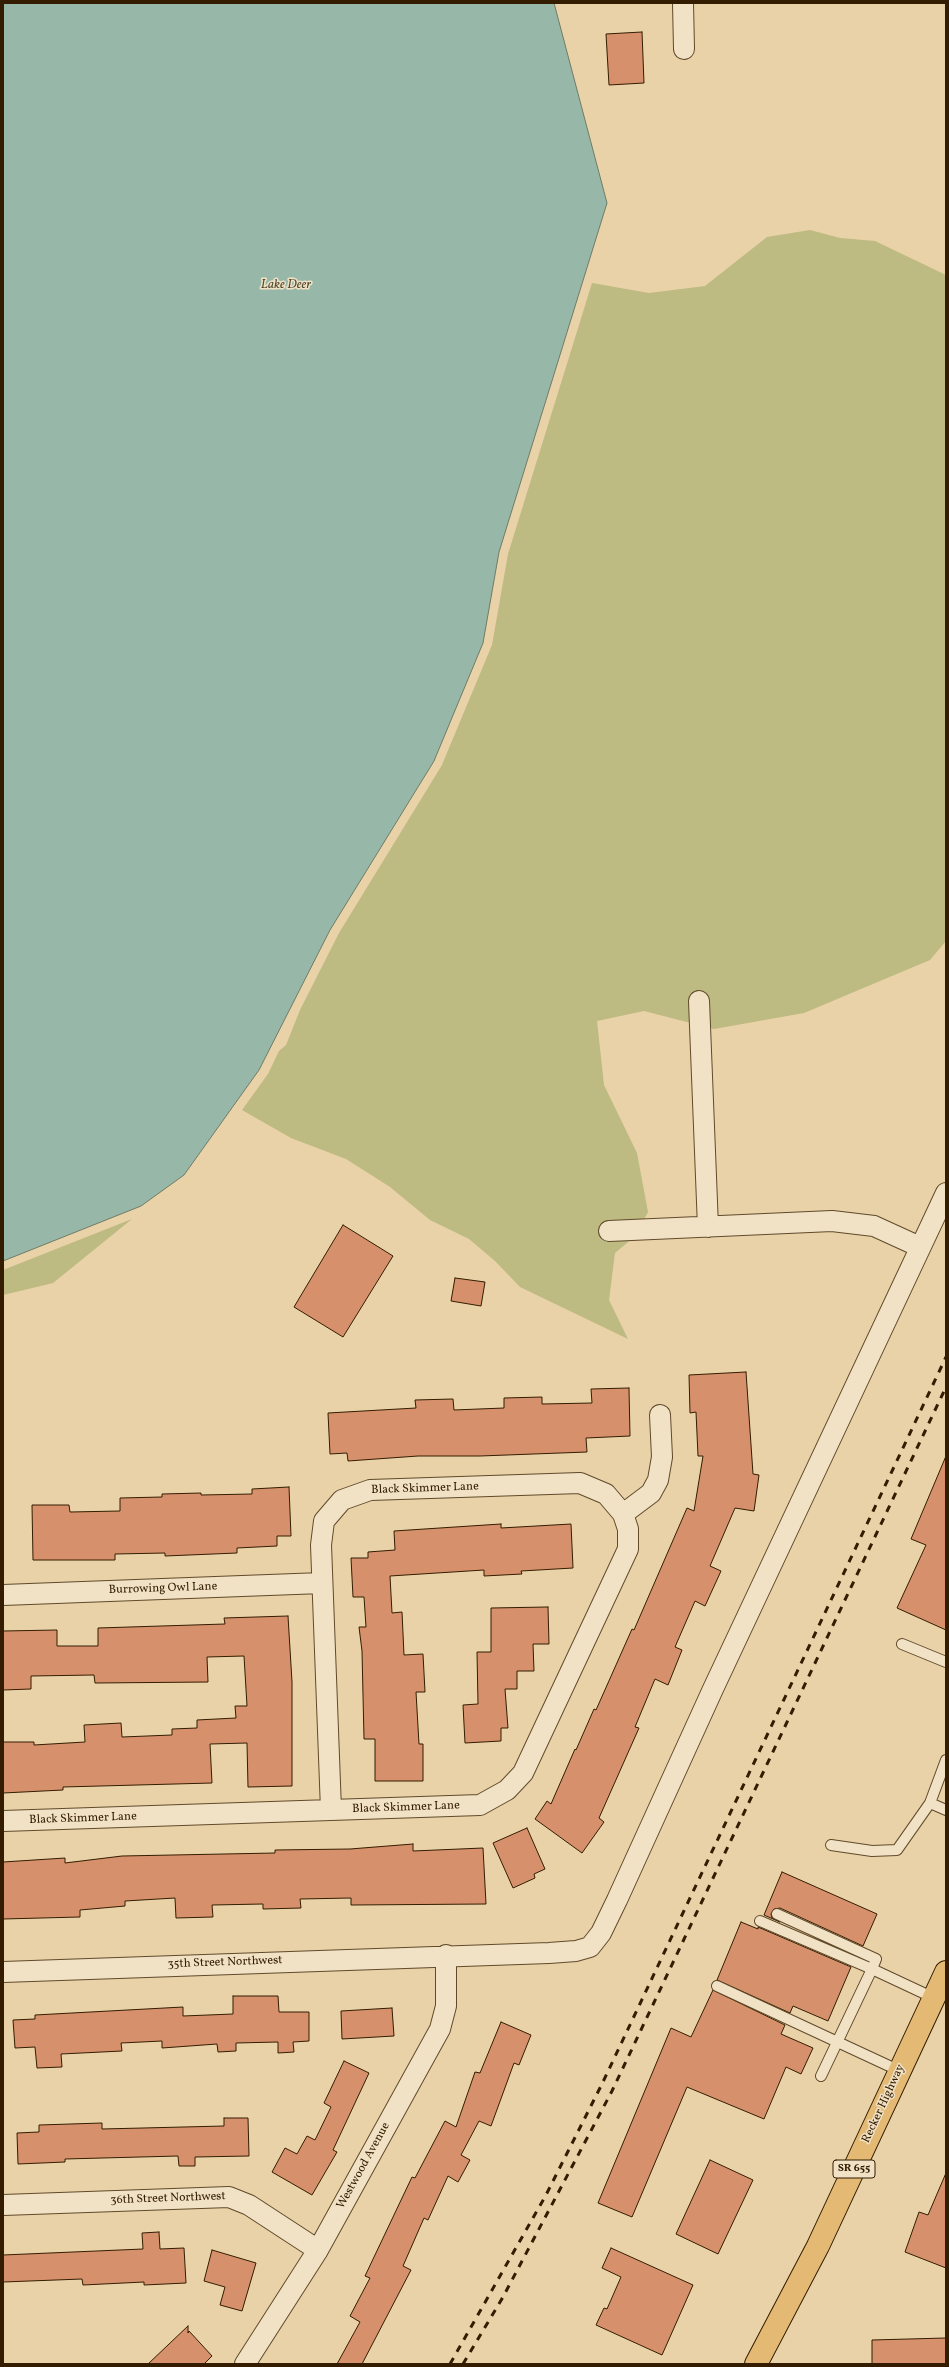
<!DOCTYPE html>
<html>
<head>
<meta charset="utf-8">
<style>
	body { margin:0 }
	#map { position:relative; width:949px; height:2367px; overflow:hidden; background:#e9d2a7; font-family:Vollkorn,serif }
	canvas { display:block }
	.frame { position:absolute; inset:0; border:4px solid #331c00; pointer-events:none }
</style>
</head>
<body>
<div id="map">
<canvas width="949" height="2367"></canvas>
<div class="frame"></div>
</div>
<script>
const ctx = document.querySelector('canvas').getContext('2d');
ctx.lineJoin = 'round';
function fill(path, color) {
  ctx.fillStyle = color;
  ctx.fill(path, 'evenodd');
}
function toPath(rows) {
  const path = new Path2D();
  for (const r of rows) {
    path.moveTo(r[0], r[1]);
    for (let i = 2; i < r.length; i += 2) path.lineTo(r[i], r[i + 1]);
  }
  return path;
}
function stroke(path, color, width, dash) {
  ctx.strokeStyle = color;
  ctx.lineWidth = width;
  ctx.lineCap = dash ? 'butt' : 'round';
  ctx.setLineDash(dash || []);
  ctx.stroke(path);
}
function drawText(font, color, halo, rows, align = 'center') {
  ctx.font = font + ' Vollkorn,serif';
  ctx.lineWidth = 3;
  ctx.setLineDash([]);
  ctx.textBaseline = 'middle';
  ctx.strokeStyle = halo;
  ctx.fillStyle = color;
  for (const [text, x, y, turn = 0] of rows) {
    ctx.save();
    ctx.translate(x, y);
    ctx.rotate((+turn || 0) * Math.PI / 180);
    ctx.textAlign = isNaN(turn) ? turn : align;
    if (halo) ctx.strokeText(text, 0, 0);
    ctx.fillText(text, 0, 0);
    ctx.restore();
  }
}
const green = toPath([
	[810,230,840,238,875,241,946,275,946,941,930,960,804,1013,714,1029,644,1011,597,1021,604,1085,637,1153,648,1212,634,1237,615,1253,609,1300,628,1339,520,1287,495,1261,469,1239,430,1220,390,1187,346,1159,291,1138,242,1110,268,1074,279,1051,286,1045,300,1010,339,933,442,765,449,748,492,645,508,554,592,283,649,293,705,286,767,237],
	[132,1219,53,1283,3,1295,3,1270]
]);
const water = toPath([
	[3,3,554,3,607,203,499,552,483,643,434,761,330,930,259,1070,184,1175,141,1206,3,1261,3,3]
]);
const building = toPath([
	[642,32,644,83,609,85,606,34,642,32],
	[343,1225,393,1256,343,1337,294,1307,343,1225],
	[455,1278,485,1282,481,1306,451,1301,455,1278],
	[746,1372,753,1474,759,1475,754,1511,735,1508,710,1566,721,1571,705,1606,695,1601,675,1647,682,1650,668,1685,655,1679,635,1727,639,1728,599,1818,604,1822,582,1853,535,1819,547,1801,551,1804,575,1749,576,1750,594,1709,596,1710,632,1629,634,1630,687,1508,694,1511,703,1456,698,1456,696,1412,690,1413,689,1375,746,1372],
	[629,1388,630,1436,586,1438,587,1452,480,1456,418,1456,348,1461,347,1453,330,1454,328,1413,416,1408,415,1400,453,1399,454,1410,504,1408,504,1398,542,1397,542,1404,592,1403,591,1389,629,1388],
	[946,1456,946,1630,897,1608,926,1545,911,1539,946,1456],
	[289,1487,291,1536,277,1536,277,1546,237,1548,237,1553,165,1556,165,1553,115,1554,115,1560,33,1560,32,1505,69,1505,70,1512,120,1511,120,1498,162,1497,162,1494,201,1493,201,1495,252,1494,252,1489,289,1487],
	[501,1524,501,1528,571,1524,573,1568,521,1571,522,1574,484,1576,484,1570,390,1576,392,1613,402,1612,404,1655,423,1654,425,1692,416,1692,419,1744,423,1744,423,1781,375,1781,375,1739,364,1739,362,1651,359,1627,366,1627,364,1597,353,1597,351,1558,368,1558,368,1552,395,1550,394,1531,501,1524],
	[548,1607,549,1644,533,1644,534,1671,517,1671,517,1689,505,1689,508,1728,501,1728,501,1741,465,1743,463,1705,478,1704,477,1652,491,1652,491,1608,548,1607],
	[288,1616,292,1682,292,1786,248,1787,247,1743,210,1744,212,1783,63,1787,63,1790,3,1793,3,1742,34,1742,34,1745,85,1742,84,1725,121,1723,122,1737,172,1735,172,1729,197,1728,197,1720,236,1718,235,1706,247,1706,244,1656,207,1657,208,1682,95,1683,94,1675,31,1676,31,1689,3,1690,3,1631,57,1630,57,1646,98,1646,98,1628,225,1624,224,1618,288,1616],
	[527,1828,545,1869,534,1874,535,1878,513,1888,493,1843,527,1828],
	[413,1844,413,1851,483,1848,486,1904,351,1905,351,1898,300,1899,301,1908,263,1909,263,1904,212,1905,213,1917,176,1918,175,1898,125,1901,125,1906,80,1910,80,1917,3,1919,3,1862,65,1858,65,1863,122,1856,275,1853,275,1850,350,1849,413,1844],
	[782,1872,877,1914,863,1946,780,1908,774,1909,771,1914,772,1918,780,1922,764,1915,782,1872],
	[741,1922,758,1929,758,1927,851,1967,828,2021,793,2006,790,2013,717,1980,741,1922],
	[713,1990,785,2025,781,2034,813,2048,801,2074,786,2067,764,2119,687,2087,632,2217,598,2203,671,2028,691,2037,713,1990],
	[233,1996,278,1996,279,2012,309,2012,309,2041,293,2042,294,2052,278,2053,278,2042,236,2043,236,2051,218,2052,217,2044,162,2048,162,2041,121,2043,122,2051,61,2054,62,2067,37,2068,35,2047,15,2048,13,2020,35,2019,35,2015,183,2007,183,2016,233,2014,233,1996],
	[392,2008,394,2036,342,2039,341,2011,392,2008],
	[501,2022,531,2035,519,2065,514,2063,491,2126,479,2121,461,2155,470,2160,458,2182,448,2176,428,2220,424,2218,403,2266,411,2270,362,2364,337,2364,360,2322,350,2316,370,2278,365,2276,412,2177,415,2178,445,2121,456,2127,475,2072,480,2073,501,2022],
	[344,2061,369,2073,333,2150,337,2152,312,2195,272,2172,285,2148,297,2154,307,2136,315,2140,331,2107,324,2103,344,2061],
	[224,2118,248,2118,249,2156,195,2157,195,2166,179,2166,178,2156,65,2159,65,2162,18,2164,17,2133,39,2132,39,2125,102,2123,102,2129,224,2126,224,2118],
	[710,2160,753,2180,718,2254,676,2234,710,2160],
	[946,2173,946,2268,905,2252,919,2212,928,2215,946,2173],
	[159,2232,160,2249,184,2248,186,2283,144,2285,144,2282,83,2285,82,2279,3,2282,3,2255,143,2249,142,2233,159,2232],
	[611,2248,693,2285,662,2355,596,2325,604,2308,607,2309,621,2277,602,2268,611,2248],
	[212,2250,256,2263,242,2311,220,2305,225,2287,204,2281,212,2250],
	[188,2326,188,2333,189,2331,212,2356,204,2364,148,2364,188,2326],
	[946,2338,946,2364,872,2364,872,2340,946,2338]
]);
const lane = toPath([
	[902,1644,946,1662],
	[930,1803,946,1760],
	[831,1845,872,1851,897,1850,930,1803,946,1810],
	[760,1921,872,1969,876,1959,777,1914],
	[717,1986,900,2071],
	[821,2076,872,1969,934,1998]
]);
const street = toPath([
	[683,3,684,49],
	[699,1001,708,1227],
	[609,1231,832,1221,874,1226,920,1247],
	[3,1595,322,1583],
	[331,1810,321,1545,324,1521,342,1500,370,1490,580,1483,606,1494,623,1514],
	[3,1821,480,1805,507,1790,523,1773,628,1549,628,1529,623,1514,651,1493,658,1480,662,1457,660,1415],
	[3,1972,549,1953,576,1951,590,1947,601,1933,617,1900,713,1689,946,1193],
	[3,2205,229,2197,249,2205,318,2250],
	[245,2364,318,2250,440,2029,446,2006,446,1955]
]);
const primary = toPath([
	[756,2364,818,2246,946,1972]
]);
const rail = toPath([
	[450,2364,546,2195,602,2084,946,1357],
	[463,2364,503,2297,612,2091,946,1387]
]);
const shields = [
	[854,2169,42]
];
const shieldNames = [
	["SR 655",854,2169]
];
const streetNames = [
	["Black Skimmer Lane",425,1489,-2],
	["Burrowing Owl Lane",163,1589,-2],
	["Black Skimmer Lane",406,1808,-2],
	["Black Skimmer Lane",83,1819,-2],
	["35th Street Northwest",225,1963,-2],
	["Recker Highway",884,2104,-65],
	["Westwood Avenue",364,2166,-61],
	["36th Street Northwest",168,2199,-2]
];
const waterNames = [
	["Lake Deer",286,286]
];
fill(green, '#bdba82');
fill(water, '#97b8a8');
stroke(water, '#6f7a65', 1);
fill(building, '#d6916c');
stroke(building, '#331c00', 1);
stroke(lane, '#604a2a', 12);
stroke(street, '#604a2a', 22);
stroke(primary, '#331c00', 24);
stroke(lane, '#f1e2c6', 10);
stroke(street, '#f1e2c6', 20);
stroke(primary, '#e4b974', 22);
stroke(rail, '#331c00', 3, [7, 7]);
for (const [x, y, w] of shields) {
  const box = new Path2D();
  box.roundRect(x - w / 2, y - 9, w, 18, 3);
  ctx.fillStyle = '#f1e2c6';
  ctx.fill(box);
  stroke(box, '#331c00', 1);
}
drawText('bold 11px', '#331c00', null, shieldNames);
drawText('12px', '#331c00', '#f1e2c6', streetNames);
drawText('italic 13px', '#514b32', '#f1e2c6', waterNames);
</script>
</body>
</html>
